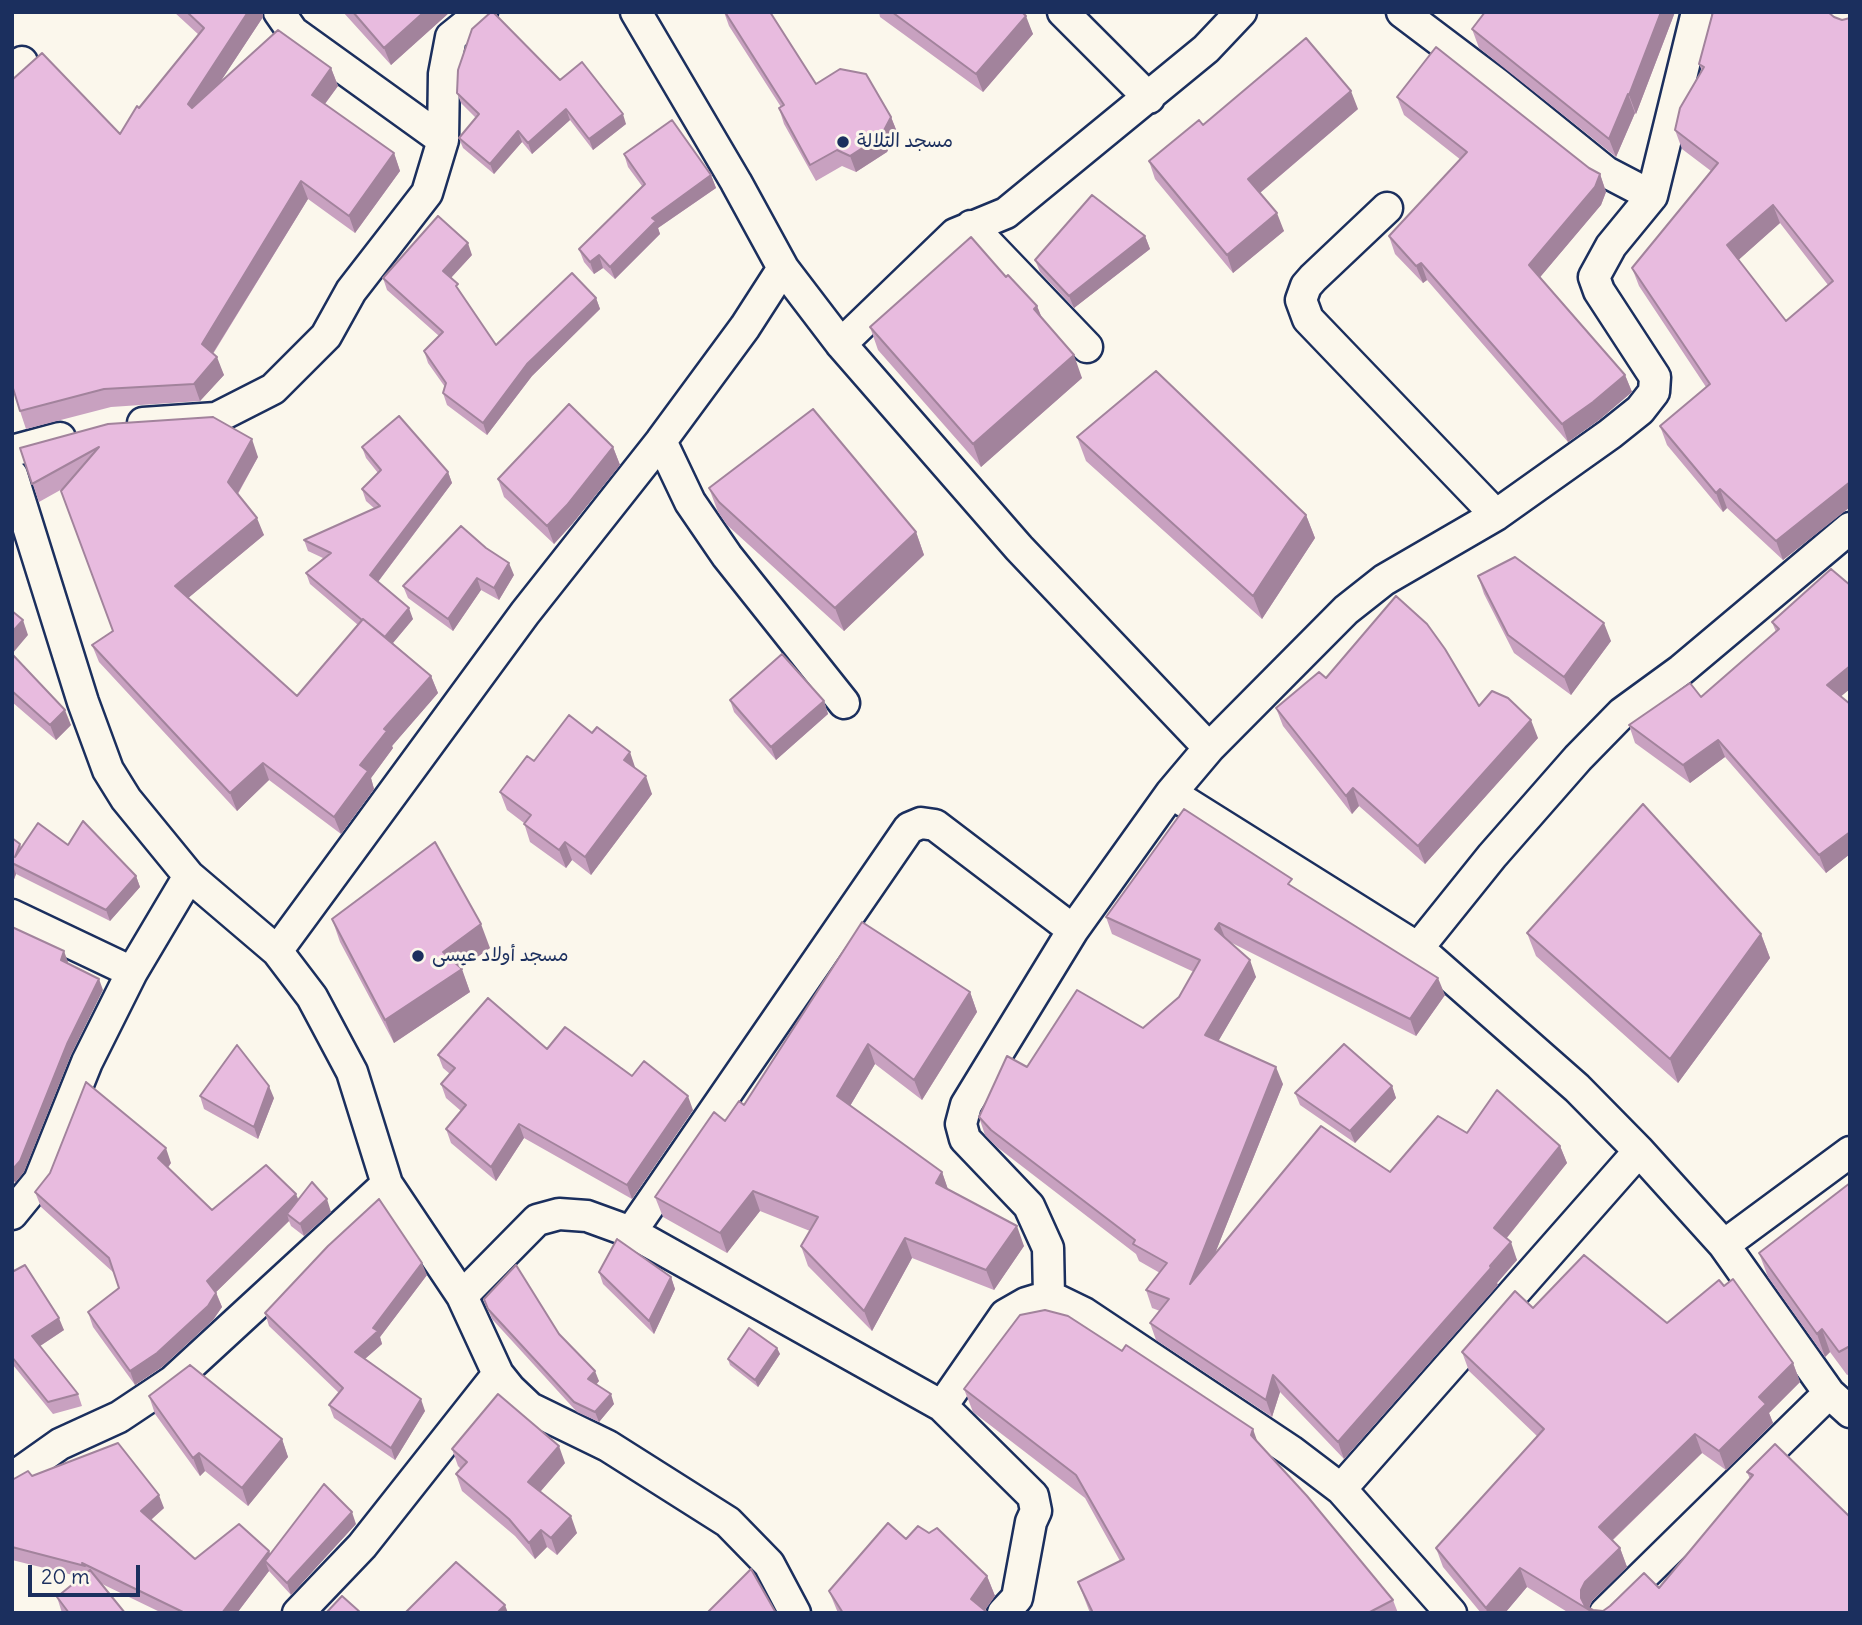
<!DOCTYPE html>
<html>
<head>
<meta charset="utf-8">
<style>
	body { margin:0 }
	#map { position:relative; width:1862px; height:1625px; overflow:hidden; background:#fbf7ec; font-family:Delius,sans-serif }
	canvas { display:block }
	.frame { position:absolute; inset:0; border:14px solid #1b2f5e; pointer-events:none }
	.scale { position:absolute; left:28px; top:1565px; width:112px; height:32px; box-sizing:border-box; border:4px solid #1b2f5e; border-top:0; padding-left:9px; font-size:21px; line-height:24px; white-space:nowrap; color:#1b2f5e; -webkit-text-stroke:5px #fbf7ec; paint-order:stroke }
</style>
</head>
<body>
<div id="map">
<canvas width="1862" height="1625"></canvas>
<div class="frame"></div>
<div class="scale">20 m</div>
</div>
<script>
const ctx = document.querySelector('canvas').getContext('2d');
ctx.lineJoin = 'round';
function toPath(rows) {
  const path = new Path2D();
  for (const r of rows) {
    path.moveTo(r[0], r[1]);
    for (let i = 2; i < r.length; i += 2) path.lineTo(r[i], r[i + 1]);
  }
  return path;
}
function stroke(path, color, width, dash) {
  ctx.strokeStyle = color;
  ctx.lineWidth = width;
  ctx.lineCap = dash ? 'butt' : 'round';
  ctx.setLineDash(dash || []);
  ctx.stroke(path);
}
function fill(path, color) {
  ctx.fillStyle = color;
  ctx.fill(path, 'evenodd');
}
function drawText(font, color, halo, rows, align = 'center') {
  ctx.font = font + ' Delius,"Playpen Sans Arabic",sans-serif';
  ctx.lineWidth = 6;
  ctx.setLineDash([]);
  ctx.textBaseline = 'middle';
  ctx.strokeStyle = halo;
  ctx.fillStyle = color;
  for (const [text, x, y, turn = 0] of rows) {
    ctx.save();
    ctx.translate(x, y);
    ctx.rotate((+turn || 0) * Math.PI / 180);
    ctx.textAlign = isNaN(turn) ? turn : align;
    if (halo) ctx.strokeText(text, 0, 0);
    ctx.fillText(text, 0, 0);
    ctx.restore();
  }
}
const minor = toPath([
	[279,12,293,32,443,140],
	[636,12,736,182,783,268,841,344,1019,548,1209,748],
	[1063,12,1149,98],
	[1402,12,1496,83,1606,172,1652,196],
	[1837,12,1850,21],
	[12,68,22,62],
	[1387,208,1313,278,1306,286,1301,300,1308,319,1496,515],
	[971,226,1087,347],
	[841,344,955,234,1006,213,1206,49,1241,12],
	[143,423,216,418,273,389,326,336,351,291,427,193,443,140,444,74,451,37,482,12],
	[661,441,690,502,727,556,844,703],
	[12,451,60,438],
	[12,475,83,702,108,770,126,799,189,876,277,951,525,613,661,441,745,327,783,268],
	[1171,793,1418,948,1577,1088,1639,1151,1724,1245,1829,1393,1850,1412],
	[12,915,132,972],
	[1418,948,1492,856,1578,758,1622,713,1681,670,1850,528],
	[277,951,312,997,352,1072,387,1184,462,1296,498,1374,510,1389,530,1408,608,1446,728,1522,769,1564,795,1613],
	[12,1214,39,1181,87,1062,132,972,189,876],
	[631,1232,942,1406,1005,1315,1026,1303,1049,1296,1084,1313,1291,1451,1341,1489,1451,1613],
	[1724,1245,1850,1152],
	[462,1296,537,1220,559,1214,587,1216,631,1232,909,828,921,823,935,825,1073,930],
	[1049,1296,1048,1248,1029,1206,965,1139,961,1124,966,1105,1073,930,1171,793,1209,748,1346,610,1384,580,1496,515,1610,434,1640,410,1654,392,1655,377,1599,291,1594,277,1611,246,1652,196,1697,12],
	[942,1406,1033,1496,1036,1511,1031,1522,1017,1598,1003,1613],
	[12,1478,60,1444,119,1417,173,1381,387,1184],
	[1341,1489,1639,1151],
	[298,1613,362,1546,498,1374],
	[1605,1613,1829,1393]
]);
const wall = toPath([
	[174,12,263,12,263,17,220,82,331,68,338,86,325,104,394,153,400,171,355,233,308,199,213,354,224,375,200,401,111,407,26,429,20,411,120,134,199,35],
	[343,12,450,12,391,65],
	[724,12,816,84,891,117,897,132,887,152,856,172,842,166,816,181,784,124,779,108,781,107,729,26],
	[879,12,1022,12,1033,34,983,92,880,17],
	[1485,12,1675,12,1636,114,1635,113,1616,157,1479,48,1472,29],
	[1828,12,1850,507,1783,560,1727,508,1723,512,1667,445,1660,426,1706,387,1639,286,1632,268,1711,171,1682,149,1675,130,1702,71,1699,64],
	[1780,223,1828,285,1786,321,1738,260],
	[560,80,626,124,593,150,570,120,532,154,522,142,494,174,463,148,459,138,476,118,461,103,457,93],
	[1397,97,1589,168,1600,174,1606,192,1601,205,1540,277,1625,375,1632,392,1599,420,1568,442,1427,280,1423,283,1395,254,1389,236,1461,160,1404,115],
	[1358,109,1260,193,1284,231,1233,273,1155,179,1149,161,1203,125],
	[624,154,711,175,716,188,658,228,660,234,615,279,603,268,594,274,584,262,579,249,642,186,628,167],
	[1145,236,1150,249,1074,308,1040,272,1035,260],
	[472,255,451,278,496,345,596,298,600,309,532,376,487,435,447,405,443,393,445,387,428,363,424,351,439,336,387,290,383,278],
	[1006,277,1037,306,1042,318,1082,378,981,467,878,350,870,327],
	[108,424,258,457,238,494,264,535,188,598,297,696,358,625,310,584,306,573,323,558,308,551,304,540,375,509,366,501,362,489,378,473,366,458,362,447,448,472,452,483,378,582,413,619,393,643,431,676,438,693,392,746,393,748,371,778,374,789,341,834,269,780,237,811,99,662,92,645,113,631,64,488,39,502,20,448],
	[1077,437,1306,515,1315,538,1262,619,1086,461],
	[613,447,620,465,573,523,554,544,504,497,498,479],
	[709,488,916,532,924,555,844,631,727,525,718,512],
	[514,575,499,600,481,590,453,631,408,598,403,586],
	[1478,576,1611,641,1571,695,1514,653,1484,594],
	[1772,622,1841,697,1850,704,1850,854,1826,873,1725,757,1690,783,1635,743,1629,725,1701,697,1776,632],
	[12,654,71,725,56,740,12,702],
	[1326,678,1479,706,1538,738,1425,864,1359,806,1352,814,1283,726,1276,708],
	[730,700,824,701,828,714,776,760,734,712],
	[534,761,635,768,652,794,591,875,572,860,566,868,530,842,524,823,507,810,500,792],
	[12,838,20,844,21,847,68,845,136,876,140,887,110,921,16,874,13,882,12,881],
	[1294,887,1445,995,1416,1036,1228,941,1256,977,1218,1041,1283,1084,1215,1253,1390,1172,1467,1133,1560,1146,1567,1163,1506,1239,1517,1260,1497,1283,1498,1285,1344,1459,1280,1392,1272,1417,1156,1340,1150,1323,1160,1311,1152,1308,1146,1290,1160,1273,1139,1261,1136,1254,997,1147,985,1135,979,1117,1027,1067,1143,1028,1179,997,1194,972,1112,934,1106,917],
	[332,919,490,948,461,968,470,992,394,1043,340,942],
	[1527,933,1761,934,1770,958,1678,1083,1536,956],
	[970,992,977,1012,922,1100,875,1064,850,1106,942,1172,948,1190,1024,1246,994,1290,912,1258,872,1331,808,1266,801,1246,810,1231,760,1211,727,1253,663,1217,655,1197,744,1105],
	[547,1049,632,1076,693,1110,632,1199,524,1138,496,1181,451,1143,446,1129,461,1111,446,1098,441,1084,450,1074,443,1068,438,1055],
	[1392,1086,1396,1098,1355,1143,1300,1105,1295,1093],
	[200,1096,274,1098,258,1139,204,1109],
	[171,1163,168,1168,212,1210,298,1199,331,1212,304,1236,291,1226,289,1221,216,1292,222,1307,213,1320,162,1367,135,1385,93,1327,88,1312,119,1288,114,1273,41,1207,35,1192],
	[1850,1183,1850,1374,1847,1375,1830,1352,1825,1357,1768,1277,1759,1253],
	[12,1272,64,1330,40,1346,78,1394,82,1406,53,1414,13,1365,12,1366],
	[599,1272,671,1277,675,1289,654,1334,603,1284],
	[427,1275,380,1337,382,1344,365,1359,425,1411,395,1460,334,1418,329,1405,339,1393,269,1326,265,1313],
	[484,1299,559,1334,599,1381,596,1385,614,1404,599,1422,577,1412,492,1319],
	[1533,1308,1667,1323,1793,1363,1800,1382,1769,1413,1773,1423,1726,1470,1702,1453,1612,1541,1620,1548,1627,1567,1592,1601,1589,1608,1593,1610,1603,1611,1659,1588,1750,1479,1747,1472,1775,1444,1850,1613,1569,1613,1527,1587,1505,1613,1481,1613,1443,1567,1436,1548,1537,1436,1469,1371,1462,1352],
	[777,1348,780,1354,758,1387,730,1365,728,1359],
	[964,1389,1258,1443,1393,1600,1398,1613,1090,1613,1078,1582,1120,1561,1085,1498,973,1412],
	[149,1396,282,1439,288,1457,248,1506,205,1471,200,1476,155,1414],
	[452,1449,565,1463,540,1492,577,1533,557,1555,547,1547,535,1559,515,1536,462,1491,456,1474,461,1469,458,1466],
	[32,1476,164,1508,151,1520,195,1559,269,1551,270,1554,356,1524,291,1595,269,1571,237,1613,162,1613,100,1583,125,1613,62,1613,57,1597,81,1577,12,1560,12,1480],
	[906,1539,987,1576,995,1596,985,1610,988,1613,838,1613,829,1591]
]);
const shadedWall = toPath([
	[248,12,263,12,263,17,194,122,188,104],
	[424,12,450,12,391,65,384,48],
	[1661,12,1675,12,1636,114,1629,95],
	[1026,16,1033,34,983,92,976,74],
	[331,68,338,86,318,113,312,95],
	[1351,91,1358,109,1255,197,1248,179],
	[1628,94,1635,113,1616,157,1609,139],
	[566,109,570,120,532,154,528,143],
	[623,114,626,124,593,150,589,139],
	[891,117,897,132,887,152,856,172,850,156],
	[518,131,522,142,494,174,490,164],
	[394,153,400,171,355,233,349,216],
	[1600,174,1606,192,1601,205,1536,282,1529,265],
	[711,175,716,188,658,228,660,234,615,279,610,267,652,218],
	[301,181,308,199,208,361,202,344],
	[1773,205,1780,223,1734,264,1727,245],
	[1277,213,1284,231,1233,273,1227,255],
	[1145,236,1150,249,1074,308,1069,296],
	[468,243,472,255,447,282,443,271],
	[599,255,603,268,594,274,590,262],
	[1421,263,1427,280,1423,283,1416,266],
	[596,298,600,309,532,376,487,435,483,423,527,364],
	[1037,306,1046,329,1034,309],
	[1074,355,1082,378,981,467,973,444],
	[217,357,224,375,200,401,194,384],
	[1625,375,1632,392,1599,420,1568,442,1562,424],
	[252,439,258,457,234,500,228,482],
	[613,447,620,465,573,523,554,544,547,526],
	[448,472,452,483,374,587,370,575],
	[1850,482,1850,507,1783,560,1776,541],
	[1720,489,1727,508,1723,512,1716,493],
	[1306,515,1315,538,1262,619,1253,596],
	[257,518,264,535,181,604,175,586],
	[916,532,924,555,844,631,835,608],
	[509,563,514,575,499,600,494,588],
	[477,578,481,590,453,631,448,619],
	[409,608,413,619,387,650,383,639],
	[23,620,28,635,12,654,12,632],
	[1604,623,1611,641,1571,695,1564,677],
	[1850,666,1850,689,1833,703,1827,685],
	[431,676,438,693,392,746,393,748,371,778,374,789,341,834,334,817,360,765,384,729],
	[824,701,828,714,776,760,771,747],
	[65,710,71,725,56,740,50,725],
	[1531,720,1538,738,1425,864,1418,846],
	[1718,740,1725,757,1690,783,1683,765],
	[630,752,636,770,624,760],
	[263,763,269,780,237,811,230,793],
	[646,776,652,794,591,875,585,857],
	[1353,788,1359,806,1352,814,1346,796],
	[1850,832,1850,854,1826,873,1819,855],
	[565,842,572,860,566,868,559,850],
	[12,863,16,874,13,882,12,879],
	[136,876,140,887,110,921,106,910],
	[1219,923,1226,940,1215,929],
	[481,924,490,948,459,970,462,969,470,992,394,1043,385,1020,443,952],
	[1761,934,1770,958,1678,1083,1670,1059],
	[64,951,68,962,65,971,61,960],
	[1250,960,1256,977,1212,1052,1205,1035],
	[1438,978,1445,995,1416,1036,1410,1019],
	[99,979,103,990,71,1055,24,1172,15,1183,12,1176,12,1170,67,1044],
	[970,992,977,1012,922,1100,914,1080],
	[868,1044,875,1064,844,1116,837,1096],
	[1276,1067,1283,1084,1196,1301,1190,1284],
	[269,1086,274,1098,258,1139,254,1127],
	[1392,1086,1396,1098,1355,1143,1350,1131],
	[688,1096,693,1110,632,1199,627,1185],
	[519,1124,524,1138,496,1181,491,1167],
	[1560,1146,1567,1163,1500,1246,1494,1228],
	[166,1148,171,1163,163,1173,158,1158],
	[942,1172,949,1192,936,1183],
	[753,1191,760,1211,727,1253,720,1233],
	[296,1194,302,1208,287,1214,289,1221,212,1296,207,1281],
	[327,1199,331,1212,304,1236,300,1224],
	[1017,1226,1024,1246,994,1290,986,1270],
	[905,1238,912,1258,872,1331,864,1311],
	[1511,1242,1517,1260,1497,1283,1498,1285,1344,1459,1338,1442],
	[422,1263,427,1275,380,1337,382,1344,359,1364,355,1352],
	[671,1277,675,1289,654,1334,649,1321],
	[216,1293,222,1307,213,1320,162,1367,135,1385,130,1371],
	[59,1318,64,1330,37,1348,32,1336],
	[1822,1329,1830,1352,1825,1357,1817,1334],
	[777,1348,780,1354,758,1387,755,1380],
	[1793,1363,1800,1382,1769,1413,1773,1423,1726,1470,1719,1451,1759,1397],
	[595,1371,599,1381,592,1389,588,1379],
	[1273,1375,1280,1392,1272,1417,1266,1400],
	[611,1394,614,1404,599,1422,595,1412],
	[421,1399,425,1411,395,1460,391,1448],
	[1253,1429,1261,1452,1251,1435],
	[1695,1434,1702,1453,1606,1546,1599,1527],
	[282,1439,288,1457,248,1506,242,1488],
	[559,1446,565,1463,534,1499,528,1482],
	[199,1453,205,1471,200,1476,193,1458],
	[159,1495,164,1508,146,1524,141,1511],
	[352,1512,356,1524,291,1595,287,1583],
	[571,1516,577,1533,557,1555,551,1538],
	[541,1530,547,1547,535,1559,529,1543],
	[1620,1548,1627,1567,1592,1601,1588,1609,1584,1607,1581,1598,1581,1590,1585,1582],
	[269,1551,274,1564,265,1561,269,1571,237,1613,222,1613],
	[1520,1568,1527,1587,1505,1613,1487,1613,1486,1608],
	[987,1576,995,1596,983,1613,971,1599],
	[505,1605,508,1613,497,1613]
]);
const building = toPath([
	[187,12,248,12,188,104,192,108,278,30,331,68,312,95,394,153,349,216,301,181,202,344,217,357,194,384,104,389,20,411,12,385,12,80,42,53,120,134,137,106,139,108,204,28,187,12],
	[353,12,424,12,384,48,353,12],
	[491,12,493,12,560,80,582,62,623,114,589,139,566,109,528,143,518,131,490,164,459,138,479,114,457,93,458,70,472,29,491,12],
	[725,12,770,12,816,84,840,69,866,74,891,117,881,136,850,156,837,150,810,165,779,108,784,105,725,12],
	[892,12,1022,12,1026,16,976,74,892,12],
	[1485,12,1661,12,1629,95,1628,94,1609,139,1472,29,1485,12],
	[1713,12,1828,12,1834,17,1842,20,1850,18,1850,482,1776,541,1720,489,1716,493,1660,426,1710,384,1632,268,1718,163,1675,130,1680,108,1704,67,1699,64,1713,12],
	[1773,205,1833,281,1786,321,1727,245,1773,205],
	[1306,38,1351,91,1248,179,1277,213,1227,255,1149,161,1199,120,1203,125,1306,38],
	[1436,47,1589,168,1600,174,1595,187,1529,265,1625,375,1593,402,1562,424,1421,263,1416,266,1389,236,1467,152,1397,97,1436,47],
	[672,120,711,175,652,218,656,221,610,267,599,255,590,262,579,249,645,184,624,154,672,120],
	[1092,195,1145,236,1069,296,1035,260,1092,195],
	[438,216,468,243,443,271,458,284,456,286,496,345,572,273,596,298,527,364,483,423,443,393,446,383,424,351,443,332,383,278,438,216],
	[971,237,1006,277,1008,275,1037,306,1034,309,1074,355,973,444,870,327,971,237],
	[1156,371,1306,515,1253,596,1077,437,1156,371],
	[569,404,613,447,567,505,547,526,498,479,569,404],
	[813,409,916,532,835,608,719,502,709,488,813,409],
	[399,416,448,472,370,575,409,608,385,637,363,619,362,620,306,573,331,553,304,540,380,506,362,489,381,470,362,447,399,416],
	[213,417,252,439,228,482,257,518,175,586,297,696,363,619,431,676,384,729,387,731,360,765,368,771,334,817,263,763,230,793,92,645,113,631,61,491,99,447,32,484,20,448,108,424,213,417],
	[461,526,486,548,509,563,494,588,477,578,448,619,403,586,461,526],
	[1515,557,1604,623,1564,677,1508,635,1478,576,1515,557],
	[1831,569,1850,585,1850,666,1827,685,1850,704,1850,832,1819,855,1718,740,1683,765,1629,725,1690,683,1701,697,1779,629,1772,622,1831,569],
	[1396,596,1427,624,1445,649,1479,706,1492,691,1508,698,1531,720,1418,846,1353,788,1346,796,1276,708,1319,672,1326,678,1396,596],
	[12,611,23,620,12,632,12,611],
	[12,654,65,710,50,725,12,691,12,654],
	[782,654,824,701,771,747,730,700,782,654],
	[569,715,592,733,597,727,630,752,624,760,646,776,585,857,565,842,559,850,524,824,531,815,500,792,527,756,534,761,569,715],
	[1643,804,1761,934,1670,1059,1527,933,1643,804],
	[1184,809,1292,879,1288,884,1438,978,1410,1019,1219,923,1215,929,1250,960,1205,1035,1276,1067,1190,1284,1321,1126,1390,1172,1438,1116,1467,1133,1497,1090,1560,1146,1494,1228,1511,1242,1490,1266,1491,1268,1338,1442,1273,1375,1266,1400,1150,1323,1169,1299,1146,1290,1167,1263,1133,1244,1135,1240,991,1130,979,1117,1007,1056,1027,1067,1077,990,1143,1028,1179,997,1200,960,1106,917,1184,809],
	[83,821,136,876,106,910,12,863,12,838,20,844,15,857,38,823,68,845,83,821],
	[435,842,481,924,443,952,462,969,385,1020,332,919,435,842],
	[862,922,970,992,914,1080,868,1044,837,1096,942,1172,936,1183,1017,1226,986,1270,905,1238,864,1311,801,1246,818,1217,753,1191,720,1233,655,1197,714,1112,725,1121,739,1101,744,1105,862,922],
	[12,927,64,951,61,960,99,979,67,1044,20,1161,12,1170,12,927],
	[488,998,547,1049,565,1027,632,1076,644,1061,688,1096,627,1185,519,1124,491,1167,446,1129,466,1105,441,1084,455,1068,438,1055,488,998],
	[1344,1044,1392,1086,1350,1131,1295,1093,1344,1044],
	[237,1045,269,1086,254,1127,200,1096,237,1045],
	[86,1082,166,1148,158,1158,212,1210,266,1165,296,1194,207,1281,216,1293,208,1306,157,1353,130,1371,88,1312,119,1288,109,1258,35,1192,50,1173,86,1082],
	[312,1182,327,1199,300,1224,287,1214,312,1182],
	[1850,1183,1850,1346,1839,1352,1822,1329,1817,1334,1759,1253,1850,1183],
	[379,1199,422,1263,373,1328,378,1331,355,1352,421,1399,391,1448,329,1405,343,1388,265,1313,328,1246,379,1199],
	[617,1239,671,1277,649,1321,599,1272,617,1239],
	[1584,1255,1667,1323,1719,1280,1724,1286,1733,1279,1793,1363,1759,1397,1766,1404,1719,1451,1695,1434,1599,1527,1620,1548,1585,1582,1581,1590,1581,1598,1585,1606,1593,1610,1603,1611,1610,1606,1644,1573,1659,1588,1753,1475,1747,1472,1775,1444,1850,1517,1850,1613,1594,1613,1520,1568,1486,1608,1436,1548,1544,1429,1462,1352,1515,1291,1533,1308,1584,1255],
	[25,1265,59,1318,32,1336,78,1394,48,1402,12,1357,12,1272,25,1265],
	[516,1265,559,1334,595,1371,588,1379,611,1394,595,1412,574,1402,488,1309,484,1299,516,1265],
	[1045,1310,1068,1316,1122,1351,1126,1345,1253,1429,1251,1435,1307,1496,1393,1600,1368,1613,1093,1613,1078,1582,1124,1559,1076,1475,964,1389,1020,1315,1045,1310],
	[749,1328,777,1348,755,1380,728,1359,749,1328],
	[190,1365,282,1439,242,1488,199,1453,193,1458,149,1396,190,1365],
	[498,1394,559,1446,528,1482,571,1516,551,1538,541,1530,529,1543,509,1519,456,1474,467,1462,452,1449,498,1394],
	[118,1443,159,1495,141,1511,195,1559,239,1524,269,1551,222,1613,185,1613,82,1563,85,1566,12,1547,12,1480,28,1471,32,1476,118,1443],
	[324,1484,352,1512,287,1583,265,1561,324,1484],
	[888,1523,906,1539,918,1526,929,1533,937,1528,987,1576,971,1599,988,1613,843,1613,829,1591,888,1523],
	[456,1562,505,1605,497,1613,405,1613,456,1562],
	[751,1569,776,1613,707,1613,751,1569],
	[90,1570,125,1613,69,1613,57,1597,90,1570],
	[342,1596,361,1613,326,1613,342,1596]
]);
const markers = [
	[843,142,7,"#1b2f5e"],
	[418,956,7,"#1b2f5e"]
];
const poiNames = [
	["مسجد التلالة",857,142],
	["مسجد أولاد عيسى",432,956]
];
stroke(minor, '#1b2f5e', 35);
stroke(minor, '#fbf7ec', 30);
fill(wall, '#c8a1c0');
fill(shadedWall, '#a2839c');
fill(building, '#e8bbdf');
stroke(building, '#a2839c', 2);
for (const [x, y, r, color] of markers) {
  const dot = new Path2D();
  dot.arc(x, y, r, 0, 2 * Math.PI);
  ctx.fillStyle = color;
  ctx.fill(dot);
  stroke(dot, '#fbf7ec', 2.5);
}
drawText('19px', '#1b2f5e', '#fbf7ec', poiNames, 'left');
</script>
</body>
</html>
